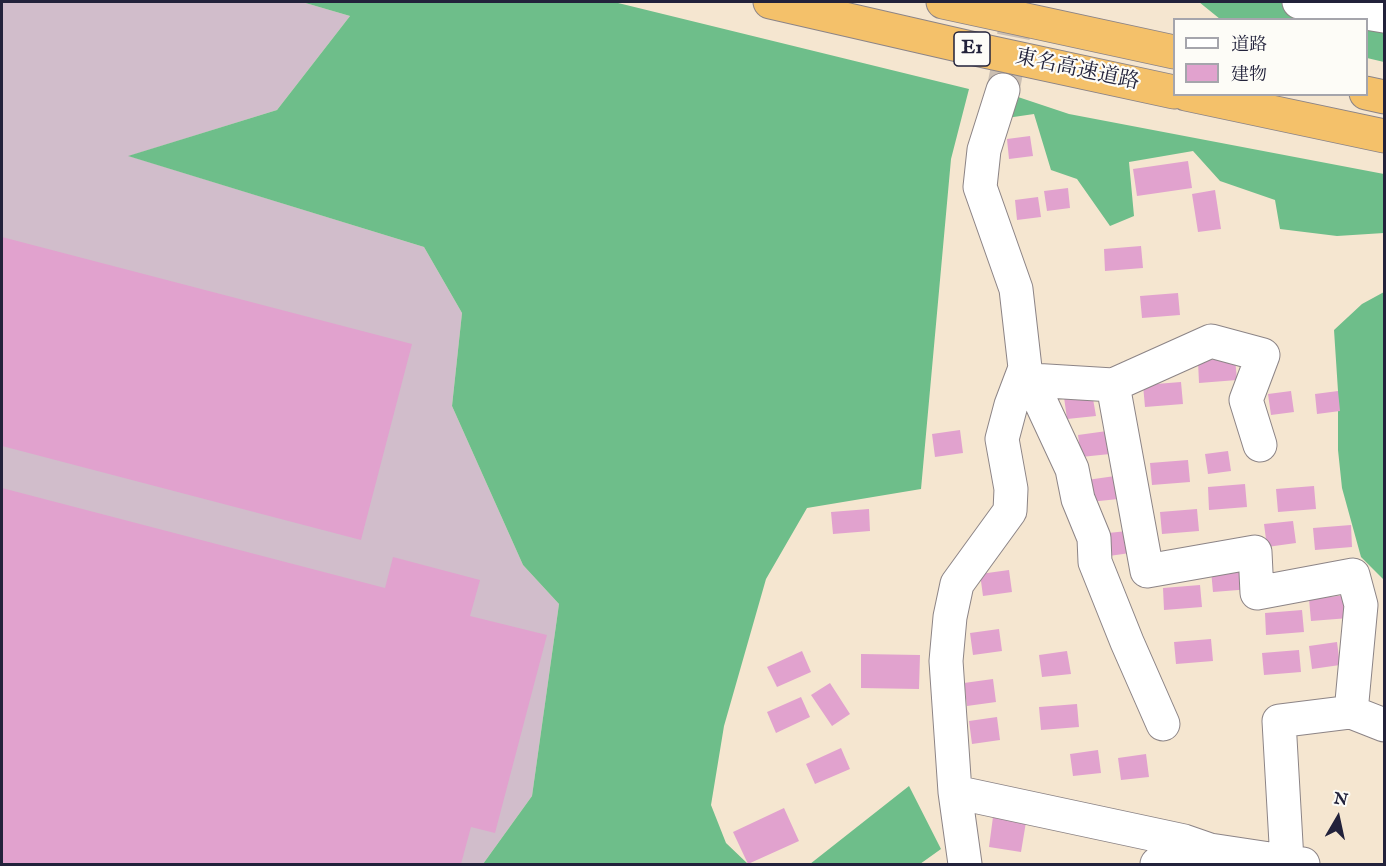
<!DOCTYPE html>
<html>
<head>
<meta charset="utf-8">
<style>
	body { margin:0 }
	#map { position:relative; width:1386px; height:866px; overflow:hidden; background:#f5e6d0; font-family:"IM FELL English","Noto Serif JP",serif }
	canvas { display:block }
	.frame { position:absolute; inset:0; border:3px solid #22223b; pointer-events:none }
	.legend { position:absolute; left:1173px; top:18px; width:195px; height:78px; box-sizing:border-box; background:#fdfcf7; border:2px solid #a5a5ac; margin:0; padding:8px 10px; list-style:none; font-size:18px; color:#22223b }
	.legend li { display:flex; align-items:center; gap:12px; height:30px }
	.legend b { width:30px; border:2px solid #a5a5ac }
	.north { position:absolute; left:1308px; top:788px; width:60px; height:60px; -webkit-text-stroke:4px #fdfcf7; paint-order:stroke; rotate:9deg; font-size:16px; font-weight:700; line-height:24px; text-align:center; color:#22223b }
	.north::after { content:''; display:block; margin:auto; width:21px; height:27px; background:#22223b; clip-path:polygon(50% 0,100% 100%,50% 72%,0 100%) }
</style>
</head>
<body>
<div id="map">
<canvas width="1386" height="866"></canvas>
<div class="frame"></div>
<ul class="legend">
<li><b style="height:8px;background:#fff"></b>道路</li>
<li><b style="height:16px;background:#e1a2ce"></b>建物</li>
</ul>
<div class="north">N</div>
</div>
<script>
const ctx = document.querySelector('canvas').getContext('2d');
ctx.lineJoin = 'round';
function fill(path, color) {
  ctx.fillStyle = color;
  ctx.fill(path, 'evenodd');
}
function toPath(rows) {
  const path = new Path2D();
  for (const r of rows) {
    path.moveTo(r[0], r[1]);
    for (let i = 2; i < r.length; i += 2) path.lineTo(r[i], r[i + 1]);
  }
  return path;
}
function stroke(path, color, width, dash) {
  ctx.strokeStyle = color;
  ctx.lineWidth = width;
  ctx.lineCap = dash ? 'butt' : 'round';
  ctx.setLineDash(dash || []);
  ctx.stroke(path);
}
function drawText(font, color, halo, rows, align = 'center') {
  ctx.font = font + ' "IM FELL English","Noto Serif JP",serif';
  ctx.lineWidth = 4.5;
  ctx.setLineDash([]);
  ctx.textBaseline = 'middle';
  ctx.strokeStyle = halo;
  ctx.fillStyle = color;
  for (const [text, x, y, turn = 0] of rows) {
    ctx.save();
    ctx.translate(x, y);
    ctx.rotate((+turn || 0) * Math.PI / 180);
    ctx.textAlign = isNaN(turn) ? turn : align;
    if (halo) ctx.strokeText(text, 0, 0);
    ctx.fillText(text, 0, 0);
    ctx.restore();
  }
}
const industrial = toPath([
	[2,2,302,2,350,16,277,110,129,156,424,247,462,313,452,406,523,565,559,604,532,796,483,864,2,864]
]);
const forest = toPath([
	[302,2,614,2,969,89,951,159,921,489,807,508,766,579,724,726,711,805,726,843,748,864,483,864,532,796,559,604,523,565,452,406,462,313,424,247,128,156,277,110,350,16],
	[1199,2,1384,2,1384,62,1367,58,1366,20,1220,19],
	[1006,93,1069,114,1384,174,1384,233,1337,236,1280,229,1275,200,1220,181,1193,151,1129,162,1134,216,1110,226,1077,179,1051,170,1034,114,993,120],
	[1384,292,1384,580,1361,557,1342,488,1338,450,1338,391,1334,330,1362,304],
	[909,786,941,849,920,864,810,864]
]);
const building = toPath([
	[1030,136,1033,156,1009,159,1007,139],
	[1188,161,1192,188,1137,196,1133,169],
	[1068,188,1070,208,1047,211,1044,191],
	[1215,190,1221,229,1198,232,1192,194],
	[1038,197,1041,217,1017,220,1015,200],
	[2,237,412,344,361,540,2,446],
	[1141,246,1143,268,1105,271,1104,249],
	[1178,293,1180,315,1142,318,1140,296],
	[1235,358,1237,380,1199,383,1198,361],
	[1181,382,1183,404,1145,407,1143,385],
	[1291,391,1294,412,1271,415,1268,394],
	[1338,391,1340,411,1317,414,1315,394],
	[1092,393,1096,416,1067,419,1064,397],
	[960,430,963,453,935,457,932,434],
	[1107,431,1110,454,1081,457,1078,435],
	[1228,451,1231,471,1208,474,1205,454],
	[1188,460,1190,482,1152,485,1150,463],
	[1115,476,1118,499,1090,502,1087,480],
	[1245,484,1247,507,1209,510,1208,487],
	[1314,486,1316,509,1278,512,1276,489],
	[2,488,385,588,393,557,480,580,470,616,547,635,495,833,471,827,461,864,2,864],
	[869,509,870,531,833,534,831,512],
	[1197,509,1199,531,1162,534,1160,512],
	[1293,521,1296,543,1267,547,1264,524],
	[1351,525,1352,547,1315,550,1313,528],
	[1127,531,1130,553,1102,557,1099,534],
	[1249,567,1251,589,1213,592,1211,570],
	[1009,570,1012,592,983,596,980,574],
	[1200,585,1202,607,1164,610,1163,588],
	[1347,595,1349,618,1311,621,1309,599],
	[1302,610,1304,632,1266,635,1265,613],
	[999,629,1002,651,973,655,970,633],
	[1211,639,1213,661,1176,664,1174,642],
	[1337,642,1340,665,1312,669,1309,646],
	[1299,650,1301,672,1264,675,1262,653],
	[802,651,811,672,777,687,767,667],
	[1067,651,1071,674,1042,677,1039,655],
	[861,654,920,655,919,689,861,688],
	[993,679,996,702,967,706,964,683],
	[830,683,850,714,832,726,811,695],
	[801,697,810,717,776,733,767,712],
	[1077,704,1079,727,1041,730,1039,707],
	[997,717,1000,740,972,744,969,721],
	[841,748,850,769,815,784,806,764],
	[1098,750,1101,773,1073,776,1070,754],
	[1146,754,1149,777,1121,780,1118,758],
	[784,808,799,841,748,864,733,832],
	[993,817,1026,822,1021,852,989,847]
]);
const minorTunnel = toPath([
	[1004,85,1020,2]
]);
const minor = toPath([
	[1299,2,1384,16],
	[1025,368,1072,469,1078,499,1094,538,1095,562,1127,642,1163,724],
	[1031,380,1113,385,1211,341,1263,355,1246,400,1260,445],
	[1113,385,1147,571,1255,552,1257,593,1353,575,1361,605,1351,712,1279,721,1287,861],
	[1351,712,1384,725],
	[955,792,946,661,950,617,957,584,1010,511,1011,489,1002,439,1011,405,1025,368,1016,289,980,187,984,150,1003,90],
	[965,864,955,792,1184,841,1210,850],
	[1157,864,1178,855,1210,850,1303,864]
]);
const highway = toPath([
	[770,2,984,51,1174,92],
	[943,2,1174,52],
	[1366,93,1384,97],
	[1186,94,1384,136]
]);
const shields = [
	[972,49,36]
];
const shieldNames = [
	["E1",972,49]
];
const streetNames = [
	["東名高速道路",1077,71,12]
];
fill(industrial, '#d1bdcb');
fill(forest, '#6ebe8a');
fill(building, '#e1a2ce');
stroke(minorTunnel, '#cbbfb2', 33, [33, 16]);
stroke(minor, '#8c8486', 35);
stroke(highway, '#8c8486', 35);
stroke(minor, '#fff', 33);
stroke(highway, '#f4c16a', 33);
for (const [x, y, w] of shields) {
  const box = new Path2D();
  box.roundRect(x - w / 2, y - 17, w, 34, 4.5);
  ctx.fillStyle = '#fdfcf7';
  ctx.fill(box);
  stroke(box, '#22223b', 1.5);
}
drawText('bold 20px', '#22223b', null, shieldNames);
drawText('21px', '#22223b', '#fdfcf7', streetNames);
</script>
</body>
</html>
